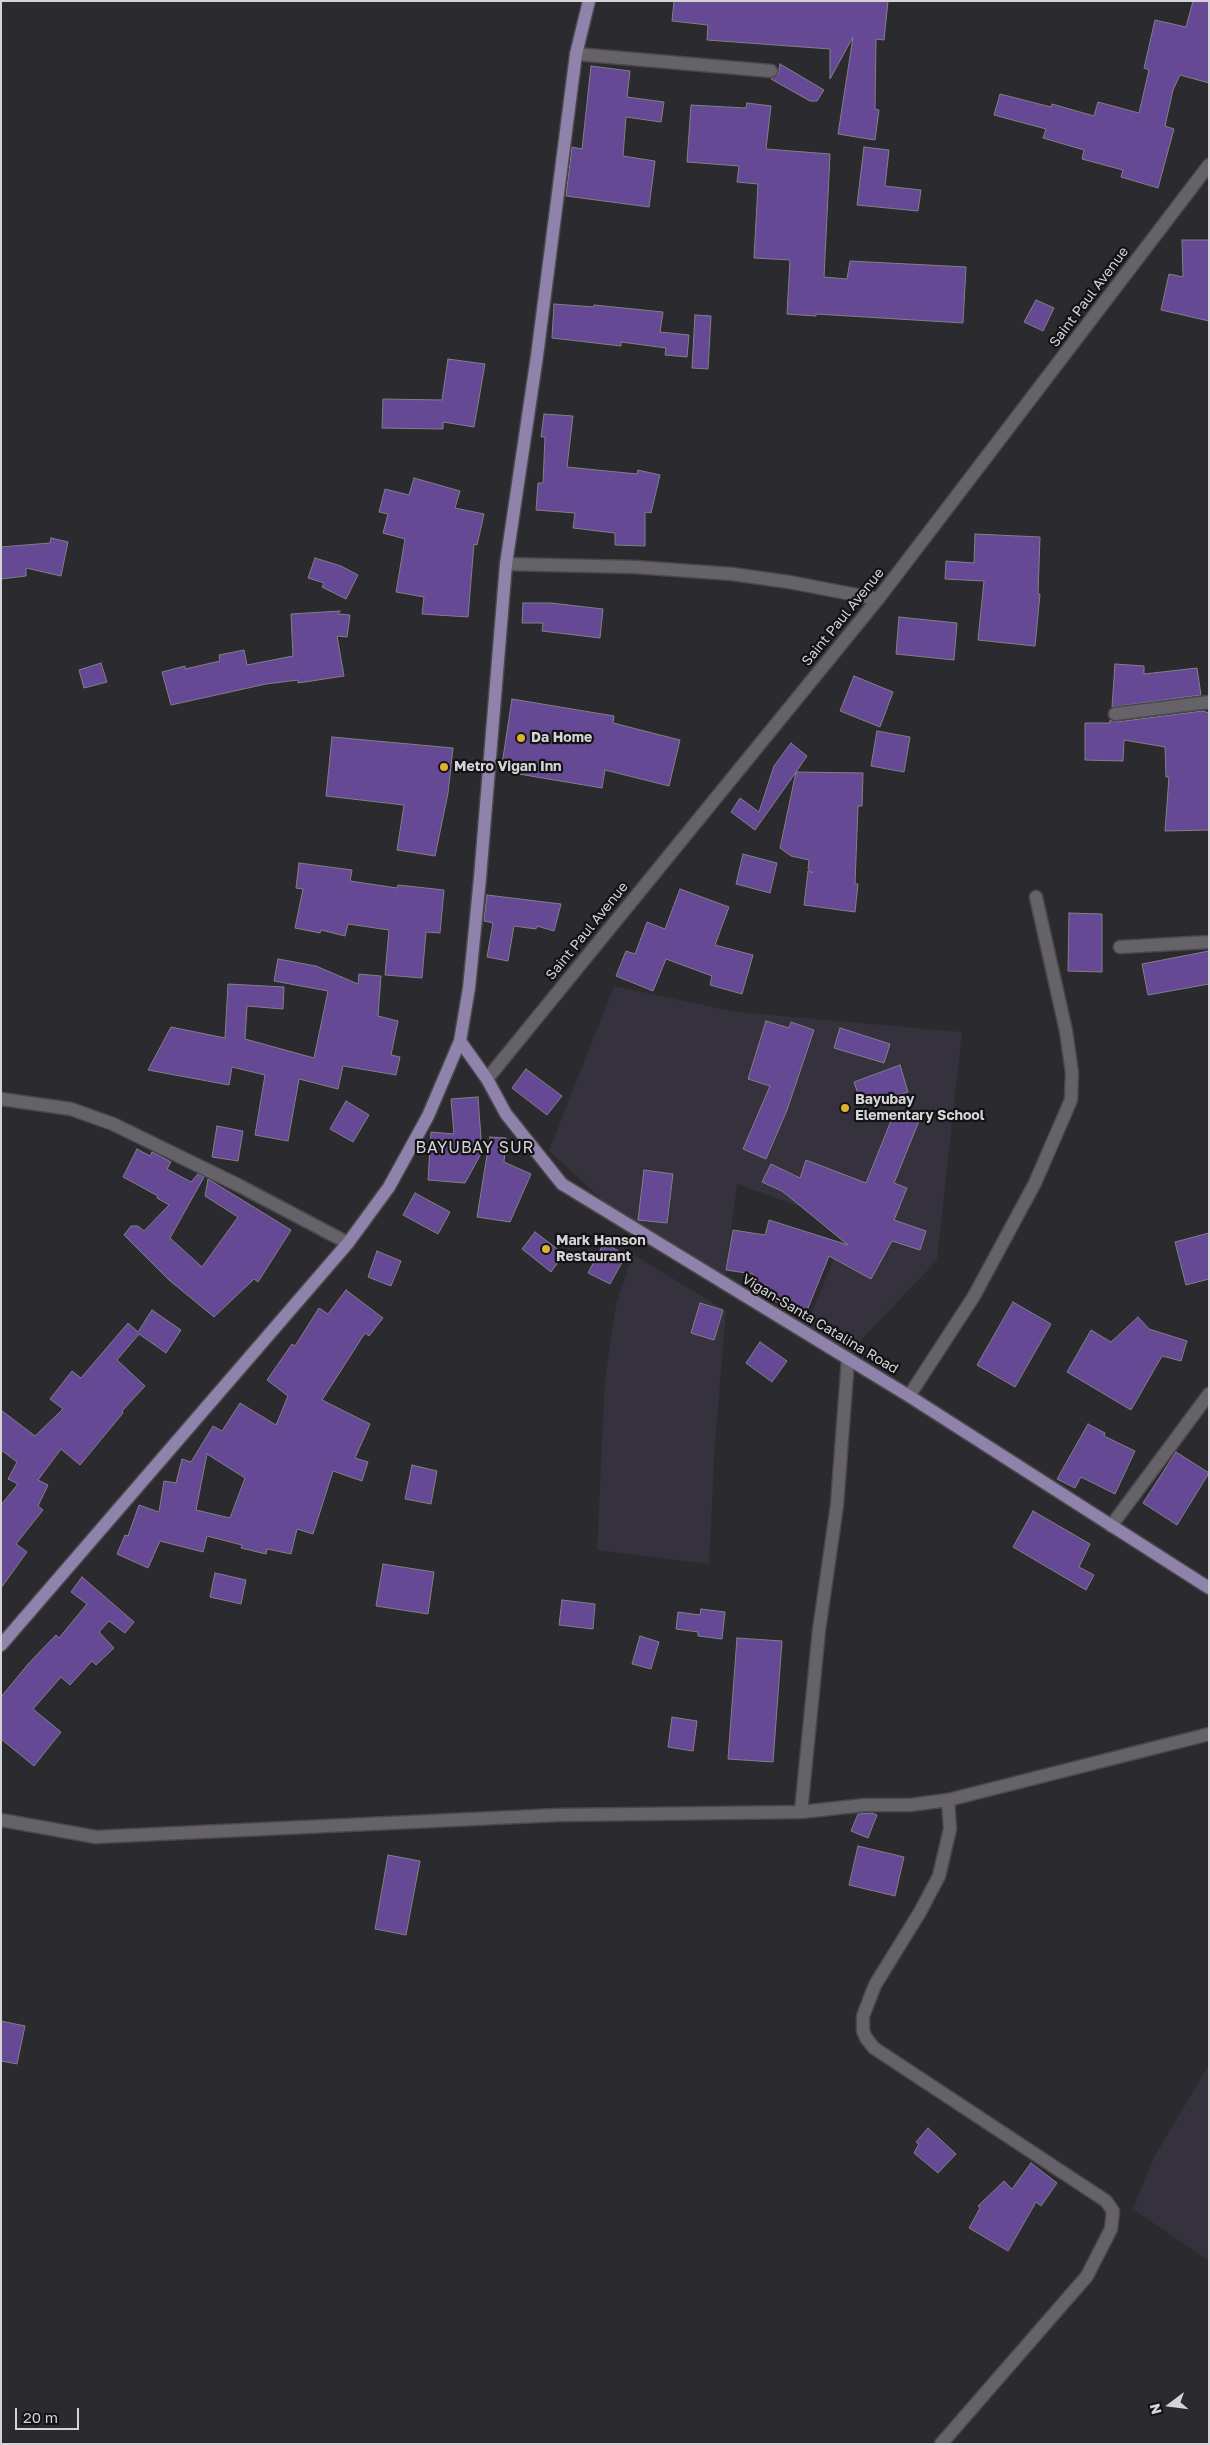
<!DOCTYPE html>
<html>
<head>
<meta charset="utf-8">
<style>
	body { margin:0 }
	#map { position:relative; width:1210px; height:2445px; overflow:hidden; background:#2b2a2e; font-family:"Golos Text",sans-serif }
	canvas { display:block }
	.frame { position:absolute; inset:0; border:2px solid #d4d3d6; pointer-events:none }
	.north { position:absolute; left:1145px; top:2380px; width:50px; height:50px; -webkit-text-stroke:4px #131315; paint-order:stroke; rotate:255deg; font-size:14px; font-weight:700; line-height:20px; text-align:center; color:#d4d3d6 }
	.north::after { content:''; display:block; margin:auto; width:18px; height:22px; background:#d4d3d6; clip-path:polygon(50% 0,100% 100%,50% 72%,0 100%) }
	.scale { position:absolute; left:15px; top:2408px; width:64px; height:22px; box-sizing:border-box; border:2px solid #d4d3d6; border-top:0; padding-left:6px; font-size:15px; line-height:18px; white-space:nowrap; color:#d4d3d6; -webkit-text-stroke:4px #131315; paint-order:stroke }
</style>
</head>
<body>
<div id="map">
<canvas width="1210" height="2445"></canvas>
<div class="frame"></div>
<div class="north">N</div>
<div class="scale">20 m</div>
</div>
<script>
const ctx = document.querySelector('canvas').getContext('2d');
ctx.lineJoin = 'round';
function fill(path, color) {
  ctx.fillStyle = color;
  ctx.fill(path, 'evenodd');
}
function toPath(rows) {
  const path = new Path2D();
  for (const r of rows) {
    path.moveTo(r[0], r[1]);
    for (let i = 2; i < r.length; i += 2) path.lineTo(r[i], r[i + 1]);
  }
  return path;
}
function stroke(path, color, width, dash) {
  ctx.strokeStyle = color;
  ctx.lineWidth = width;
  ctx.lineCap = dash ? 'butt' : 'round';
  ctx.setLineDash(dash || []);
  ctx.stroke(path);
}
function drawText(font, color, halo, rows, align = 'center') {
  ctx.font = font + ' "Golos Text",sans-serif';
  ctx.lineWidth = 4.5;
  ctx.setLineDash([]);
  ctx.textBaseline = 'middle';
  ctx.strokeStyle = halo;
  ctx.fillStyle = color;
  for (const [text, x, y, turn = 0] of rows) {
    ctx.save();
    ctx.translate(x, y);
    ctx.rotate((+turn || 0) * Math.PI / 180);
    ctx.textAlign = isNaN(turn) ? turn : align;
    if (halo) ctx.strokeText(text, 0, 0);
    ctx.fillText(text, 0, 0);
    ctx.restore();
  }
}
const built = toPath([
	[614,986,736,1012,962,1032,937,1260,851,1351,806,1327,848,1224,737,1184,725,1276,606,1203,549,1151],
	[633,1254,726,1311,715,1443,709,1564,597,1550,605,1379,616,1305],
	[1209,2065,1209,2261,1133,2209,1153,2159]
]);
const building = toPath([
	[674,1,888,1,884,40,876,39,875,109,879,110,875,140,838,134,853,37,830,79,830,49,707,40,708,25,672,21,674,1],
	[1193,1,1209,1,1209,83,1180,75,1173,90,1165,126,1174,129,1158,188,1121,177,1123,170,1082,159,1084,150,1043,138,1046,129,994,115,1000,94,1051,107,1052,104,1094,116,1098,102,1139,113,1149,70,1144,68,1155,20,1186,27,1193,1],
	[780,64,824,90,817,101,810,101,771,79,778,75,780,64],
	[591,66,630,71,627,97,664,102,661,122,626,117,623,156,655,161,649,207,566,196,572,147,582,149,591,66],
	[747,103,771,106,766,149,830,154,824,277,847,279,850,261,966,267,963,323,816,314,816,316,787,314,790,260,754,258,758,184,737,182,739,166,687,162,691,105,746,108,747,103],
	[864,147,889,150,885,186,921,190,918,211,857,205,864,147],
	[1182,240,1209,240,1209,321,1161,310,1169,274,1183,277,1182,240],
	[1036,300,1054,308,1043,331,1024,322,1036,300],
	[554,304,594,307,594,305,663,312,660,332,689,335,687,357,665,355,666,348,621,342,621,346,552,338,554,304],
	[695,315,711,316,708,369,692,368,695,315],
	[448,359,485,364,474,427,443,422,443,429,382,428,383,399,442,400,448,359],
	[544,414,573,416,567,467,637,474,638,470,660,475,651,513,645,512,645,546,615,545,615,533,573,528,575,513,536,510,538,483,543,483,545,437,541,437,544,414],
	[414,478,460,491,455,508,484,514,477,545,474,544,468,617,422,614,424,597,396,592,405,539,383,533,388,514,379,512,385,489,409,495,414,478],
	[975,534,1040,537,1038,594,1040,594,1035,646,978,640,984,581,945,579,946,561,974,563,975,534],
	[51,538,68,542,61,576,26,568,26,576,1,579,1,547,50,543,51,538],
	[315,558,341,566,358,575,346,599,322,587,324,583,308,578,315,558],
	[523,603,551,603,603,609,600,638,542,631,543,623,522,623,523,603],
	[340,611,338,614,350,615,347,637,337,636,344,676,298,683,298,680,266,684,171,705,162,672,185,666,185,669,220,661,219,655,244,650,247,665,293,656,291,614,340,611],
	[899,617,957,623,954,660,896,654,899,617],
	[101,663,107,682,84,688,79,670,101,663],
	[1115,664,1144,666,1144,674,1197,668,1201,695,1112,707,1115,664],
	[854,676,893,692,880,727,840,711,854,676],
	[512,699,614,716,613,723,680,740,669,786,605,770,602,788,501,771,512,699],
	[1203,711,1209,713,1209,830,1165,831,1169,777,1166,777,1165,747,1124,740,1123,761,1085,760,1085,723,1110,723,1110,720,1116,722,1203,711],
	[877,731,910,737,904,772,871,766,877,731],
	[332,737,453,748,448,793,435,856,397,850,404,805,326,796,332,737],
	[791,743,807,756,796,772,863,773,862,806,858,806,855,884,858,884,855,912,804,905,808,871,813,873,808,869,809,860,791,856,780,848,796,772,755,830,731,812,740,798,759,812,774,766,791,743],
	[743,854,777,863,770,893,736,884,743,854],
	[299,863,352,870,350,881,397,888,398,885,444,890,440,933,426,932,422,978,385,975,389,930,348,924,345,936,321,930,320,933,295,928,303,889,296,888,299,863],
	[680,889,729,907,715,945,753,955,742,994,710,985,712,976,666,959,653,991,616,976,626,951,635,954,647,922,665,929,680,889],
	[487,895,561,904,554,931,537,926,536,929,514,926,508,961,487,957,493,923,484,921,487,895],
	[1069,913,1102,914,1102,972,1068,971,1069,913],
	[1209,951,1209,984,1148,995,1142,964,1209,951],
	[278,959,316,966,358,984,359,974,381,976,378,1016,398,1021,391,1055,400,1057,396,1075,343,1066,338,1089,299,1079,288,1141,255,1135,265,1075,232,1067,229,1085,148,1070,171,1027,225,1038,228,984,284,987,283,1009,247,1006,245,1039,314,1058,328,991,274,981,278,959],
	[766,1021,789,1028,791,1022,814,1030,787,1110,766,1159,743,1149,770,1086,748,1079,766,1021],
	[840,1028,890,1044,884,1063,834,1048,840,1028],
	[900,1065,908,1092,862,1106,854,1082,900,1065],
	[526,1069,562,1096,547,1115,512,1088,526,1069],
	[478,1097,482,1152,465,1183,428,1180,431,1132,454,1134,451,1099,478,1097],
	[346,1101,369,1115,353,1142,330,1129,346,1101],
	[895,1111,919,1121,894,1183,907,1188,894,1220,926,1231,920,1250,892,1241,871,1279,829,1256,806,1313,764,1297,768,1286,751,1280,753,1274,726,1270,733,1230,765,1235,769,1220,848,1245,782,1191,762,1182,771,1164,800,1178,806,1160,866,1183,895,1111],
	[217,1126,243,1131,238,1161,212,1157,217,1126],
	[490,1137,506,1138,504,1162,531,1174,510,1222,477,1217,490,1137],
	[137,1149,150,1156,152,1152,171,1162,167,1169,191,1182,198,1174,204,1177,170,1238,202,1267,238,1217,205,1196,208,1179,291,1230,258,1282,254,1279,214,1317,169,1280,124,1235,131,1226,138,1226,144,1231,169,1205,157,1198,158,1196,123,1177,137,1149],
	[644,1170,673,1174,667,1223,638,1220,644,1170],
	[415,1193,450,1212,438,1234,403,1215,415,1193],
	[535,1232,564,1254,551,1272,522,1249,535,1232],
	[1209,1233,1209,1279,1186,1285,1175,1242,1209,1233],
	[604,1243,626,1255,610,1284,588,1273,604,1243],
	[377,1251,401,1261,391,1286,368,1277,377,1251],
	[346,1290,383,1318,369,1336,365,1333,322,1400,370,1424,355,1458,368,1462,362,1481,333,1471,313,1534,297,1529,291,1554,267,1549,266,1554,241,1548,242,1545,207,1536,203,1552,160,1541,148,1568,117,1554,125,1535,128,1536,139,1505,159,1512,164,1481,176,1483,182,1459,191,1462,213,1426,222,1431,240,1403,276,1425,288,1396,267,1380,292,1344,295,1346,319,1308,328,1314,346,1290],
	[207,1454,245,1478,230,1518,196,1510,207,1454],
	[1013,1302,1051,1324,1015,1387,977,1365,1013,1302],
	[700,1303,723,1310,714,1340,691,1333,700,1303],
	[152,1310,181,1330,166,1353,139,1334,117,1360,145,1386,122,1411,123,1413,80,1465,61,1449,38,1480,48,1485,38,1506,43,1510,16,1544,27,1552,1,1588,1,1505,18,1484,8,1479,17,1462,1,1450,1,1410,35,1436,63,1409,50,1399,72,1371,81,1378,128,1323,138,1332,152,1310],
	[1138,1317,1149,1329,1187,1341,1181,1361,1162,1356,1131,1410,1067,1372,1091,1330,1111,1342,1138,1317],
	[760,1342,787,1361,772,1382,746,1363,760,1342],
	[1088,1424,1105,1433,1104,1436,1135,1451,1115,1494,1081,1477,1075,1488,1057,1479,1088,1424],
	[1176,1452,1209,1473,1177,1525,1143,1503,1176,1452],
	[412,1465,437,1471,431,1504,405,1499,412,1465],
	[1033,1511,1090,1544,1079,1567,1094,1575,1086,1590,1013,1547,1033,1511],
	[383,1564,434,1572,428,1614,376,1606,383,1564],
	[215,1573,246,1580,241,1604,210,1597,215,1573],
	[82,1577,134,1622,125,1633,109,1621,99,1632,114,1648,96,1665,92,1661,70,1685,61,1677,33,1709,61,1732,34,1766,1,1739,1,1697,29,1663,56,1635,59,1638,87,1604,71,1592,82,1577],
	[562,1600,595,1604,593,1629,559,1625,562,1600],
	[701,1609,725,1612,722,1639,698,1636,698,1632,676,1629,678,1612,700,1615,701,1609],
	[640,1636,659,1642,651,1669,632,1664,640,1636],
	[737,1638,782,1641,773,1762,728,1759,737,1638],
	[672,1717,697,1721,693,1751,668,1747,672,1717],
	[872,1813,877,1815,868,1838,851,1831,858,1814,872,1813],
	[858,1846,904,1857,895,1896,849,1885,858,1846],
	[388,1855,420,1861,406,1935,375,1929,388,1855],
	[1,2021,25,2026,17,2064,1,2061,1,2021],
	[928,2128,956,2154,938,2173,914,2153,919,2144,916,2142,928,2128],
	[1031,2163,1057,2183,1041,2206,1036,2202,1008,2251,969,2228,980,2208,978,2206,1004,2181,1012,2189,1031,2163]
]);
const minor = toPath([
	[576,54,771,71],
	[506,564,635,567,732,574,789,582,878,599],
	[1115,714,1209,702],
	[1120,947,1209,942],
	[487,1079,878,599,1209,165],
	[1,1099,71,1109,113,1124,238,1185,348,1243],
	[909,1396,974,1296,1035,1183,1071,1100,1072,1073,1066,1031,1036,897],
	[1111,1526,1209,1394],
	[801,1812,819,1630,837,1505,848,1359],
	[1,1820,96,1837,558,1815,801,1812,865,1805,910,1805,948,1800,1209,1734],
	[941,2444,1087,2276,1111,2229,1113,2211,1106,2201,874,2048,866,2038,863,2031,863,2016,875,1985,920,1912,939,1876,950,1829,948,1800]
]);
const major = toPath([
	[460,1041,487,1079,506,1114,562,1184,909,1396,1209,1588],
	[1,1645,348,1243,389,1187,428,1116,460,1041,469,988,480,878,506,564,537,356,576,54,589,1]
]);
const markers = [
	[521,738,5,"#ddb233"],
	[444,767,5,"#ddb233"],
	[845,1108,5,"#ddb233"],
	[546,1249,5,"#ddb233"]
];
const streetNames = [
	["Saint Paul Avenue",1089,297,-53],
	["Saint Paul Avenue",843,617,-51],
	["Saint Paul Avenue",587,931,-51],
	["Vigan-Santa Catalina Road",820,1324,31]
];
const poiNames = [
	["Da Home",531,738],
	["Metro Vigan Inn",454,767],
	["Bayubay",855,1100],
	["Elementary School",855,1116],
	["Mark Hanson",556,1241],
	["Restaurant",556,1257]
];
const quarterNames = [
	["BAYUBAY SUR",475,1148]
];
fill(built, '#35323d');
fill(building, '#654994');
stroke(building, '#828086', 1);
stroke(minor, '#4a484c', 15);
stroke(major, '#4a484c', 15);
stroke(minor, '#656369', 12);
stroke(major, '#8f82ab', 12);
for (const [x, y, r, color] of markers) {
  const dot = new Path2D();
  dot.arc(x, y, r, 0, 2 * Math.PI);
  ctx.fillStyle = color;
  ctx.fill(dot);
  stroke(dot, '#131315', 2);
}
drawText('14px', '#d4d3d6', '#131315', streetNames);
drawText('bold 14px', '#d4d3d6', '#131315', poiNames, 'left');
ctx.letterSpacing = '1px';
drawText('16px', '#d4d3d6', '#131315', quarterNames);
ctx.letterSpacing = '0px';
</script>
</body>
</html>
